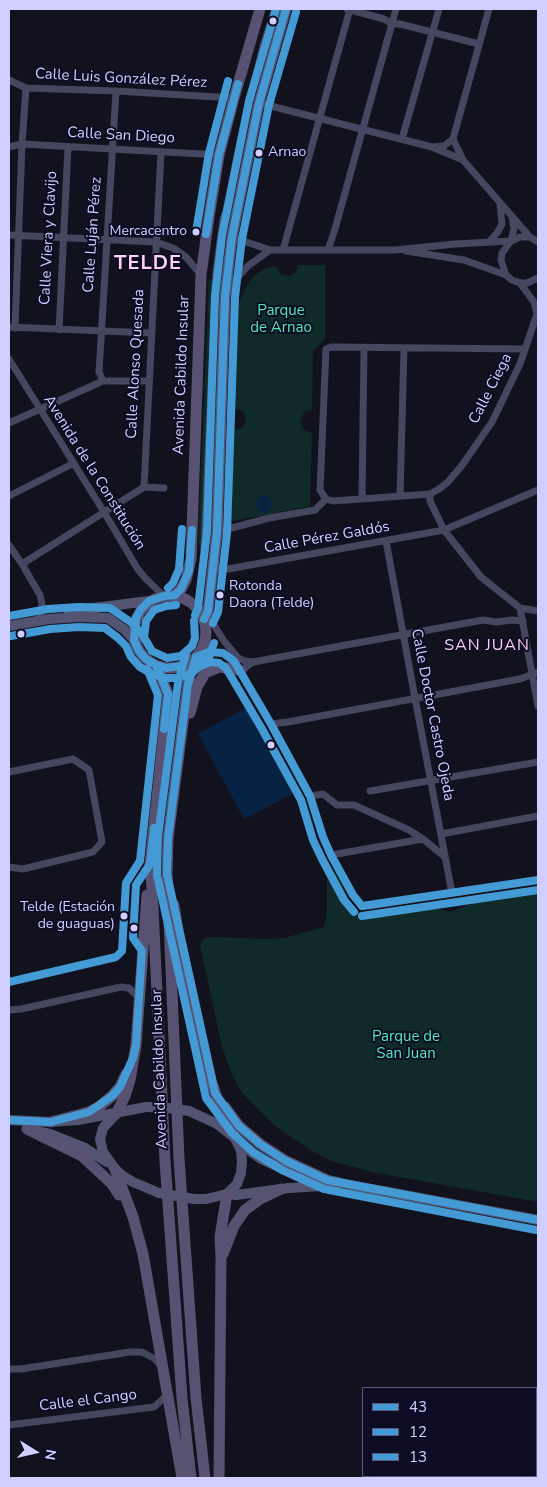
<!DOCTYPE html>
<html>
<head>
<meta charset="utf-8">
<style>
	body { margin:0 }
	#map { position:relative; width:547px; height:1487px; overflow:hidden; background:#12121e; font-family:"Nunito Sans",sans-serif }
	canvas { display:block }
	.frame { position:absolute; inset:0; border:10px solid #d0cfff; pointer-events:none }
	.legend { position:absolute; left:362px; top:1387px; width:175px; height:90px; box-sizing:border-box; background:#0e0c24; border:1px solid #5c5a7c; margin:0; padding:6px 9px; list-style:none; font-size:15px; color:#d0cfff }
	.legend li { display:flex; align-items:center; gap:10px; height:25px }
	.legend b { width:25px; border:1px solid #5c5a7c }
	.north { position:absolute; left:10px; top:1427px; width:50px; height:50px; -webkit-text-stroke:4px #0e0c24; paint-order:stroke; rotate:100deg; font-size:14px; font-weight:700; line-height:20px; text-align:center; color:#d0cfff }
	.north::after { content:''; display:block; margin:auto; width:18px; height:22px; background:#d0cfff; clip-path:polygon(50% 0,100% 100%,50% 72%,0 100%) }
</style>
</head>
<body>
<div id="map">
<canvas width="547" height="1487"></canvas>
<div class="frame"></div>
<ul class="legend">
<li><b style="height:6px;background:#449ad5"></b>43</li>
<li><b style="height:6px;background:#449ad5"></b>12</li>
<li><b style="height:6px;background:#449ad5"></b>13</li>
</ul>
<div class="north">N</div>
</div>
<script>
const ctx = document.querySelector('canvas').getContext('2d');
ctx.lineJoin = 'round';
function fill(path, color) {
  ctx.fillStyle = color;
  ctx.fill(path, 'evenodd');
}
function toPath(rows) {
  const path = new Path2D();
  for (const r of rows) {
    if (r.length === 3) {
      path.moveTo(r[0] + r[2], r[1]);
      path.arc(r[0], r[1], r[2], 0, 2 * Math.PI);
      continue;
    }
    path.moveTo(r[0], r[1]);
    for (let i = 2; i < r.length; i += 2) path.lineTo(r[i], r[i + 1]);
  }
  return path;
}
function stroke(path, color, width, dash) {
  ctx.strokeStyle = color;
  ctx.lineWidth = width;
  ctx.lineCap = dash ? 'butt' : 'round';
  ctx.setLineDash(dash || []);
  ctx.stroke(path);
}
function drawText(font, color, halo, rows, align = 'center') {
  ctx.font = font + ' "Nunito Sans",sans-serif';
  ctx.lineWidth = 4;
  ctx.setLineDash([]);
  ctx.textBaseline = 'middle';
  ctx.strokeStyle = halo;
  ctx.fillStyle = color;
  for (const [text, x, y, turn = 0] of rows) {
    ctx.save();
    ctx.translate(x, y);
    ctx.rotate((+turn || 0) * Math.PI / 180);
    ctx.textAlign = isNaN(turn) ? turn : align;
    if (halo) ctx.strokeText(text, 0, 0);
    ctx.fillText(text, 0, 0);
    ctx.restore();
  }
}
const green = toPath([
	[298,265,325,265,325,339,313,351,312,410,305,411,300,421,304,430,312,433,310,506,229,522,233,430,240,429,245,424,246,420,243,411,234,408,239,303,246,287,253,277,263,269,276,266,280,274,290,276,296,272],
	[209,279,222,279,213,543,198,545],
	[320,853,339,878,354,910,366,918,436,908,450,912,465,907,468,902,538,892,538,1202,377,1173,334,1162,314,1152,275,1126,243,1094,238,1086,231,1072,222,1047,200,945,204,938,213,937,266,939,284,938,324,927,327,909,327,879]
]);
const water = toPath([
	[264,504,8],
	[247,707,293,794,244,819,198,734]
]);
const street = toPath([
	[347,9,384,19,392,24,400,24,479,44],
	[489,9,453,139,463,160,530,237],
	[9,80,26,88,116,91,234,98],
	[259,103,432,147,463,160],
	[402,139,439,9],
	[9,147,22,144,219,155],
	[432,147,444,146,453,139],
	[9,235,156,242,173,248,186,257,201,275],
	[232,237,270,250,395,250,455,244,511,241,514,229,512,217],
	[489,242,497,233,502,224,500,204],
	[538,242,530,237,520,237,511,241,502,253,501,260,506,275,512,280,520,283,527,283,538,278],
	[283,250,350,9],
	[328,250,335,229,396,9],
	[406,251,464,260,506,275],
	[520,283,534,302,537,314,520,364,492,422,463,464,448,482,439,489,430,494,333,501,326,499,320,490,326,349,331,347,525,349],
	[227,294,238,277,248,266,270,250],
	[9,327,151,333],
	[15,328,22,144,26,88],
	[59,330,68,147],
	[9,359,104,512,137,568,146,579,164,596],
	[103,381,99,372,116,91],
	[9,423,103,381,149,381],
	[144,487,161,152],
	[144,487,164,488],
	[430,494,430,501,444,530,481,577,520,608,538,611],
	[9,496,74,463],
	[400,496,404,349],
	[362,499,364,348],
	[217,532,269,518,315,510,326,499],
	[386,541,415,698,452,893],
	[9,545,22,564,40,595,42,604,39,621],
	[204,549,216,272,223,219,226,211,241,137,263,46,275,9],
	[22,564,144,487],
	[214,567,228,569,444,530,538,490],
	[520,608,538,706],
	[204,621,212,622,224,641,238,658,245,661,253,662],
	[196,657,209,652,223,653,234,661,271,724,310,796,323,837,331,855,353,895,362,906,369,906,538,880],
	[241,673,247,666,253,662,483,620,496,622,512,620,523,621],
	[271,724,288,722,520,679,538,672],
	[9,772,73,759,89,770,102,842,93,852,23,869,9,867],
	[370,791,538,762],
	[310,796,323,794,337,805,354,805,409,830,423,839],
	[441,834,538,816],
	[331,855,423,839,445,857],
	[9,1010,21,1009,121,987,129,988,138,997],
	[9,1369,21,1369,130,1352,142,1352,155,1359,160,1365],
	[9,1425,154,1407,166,1396]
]);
const secondary = toPath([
	[69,613,78,610,149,601],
	[9,626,49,619,79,617,108,618,125,630,134,640],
	[189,1111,217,1124,235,1138,241,1151,242,1161,241,1173,237,1184,227,1194,206,1199,194,1199],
	[116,1114,103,1128,100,1139,103,1152,115,1169,123,1176,133,1182,159,1193],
	[9,1120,51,1122,78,1120,146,1107],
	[36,1131,50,1134,85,1148,107,1162],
	[237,1142,261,1159,283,1169,350,1185,538,1220],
	[227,1194,236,1195,289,1188,338,1185]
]);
const primary = toPath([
	[175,595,181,589,186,580,191,559,201,275,209,217,219,155,234,98,260,9],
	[170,632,36],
	[204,619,208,611,217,532,225,296,232,237,259,103,286,9],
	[194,659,188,684,168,838,167,874,179,1159,196,1398,205,1478],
	[156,665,168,694,150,864,152,887,165,1161,182,1398,191,1478],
	[190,713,197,687,205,673,220,667,240,670],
	[174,905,178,931,211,1080,221,1111,235,1138],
	[225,1107,239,1126,260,1144,286,1161,327,1180],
	[116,1114,125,1096,130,1080,136,1045,147,895],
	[51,1122,89,1112,99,1107,112,1096,120,1087,126,1074],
	[27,1129,82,1156,112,1184,119,1195],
	[115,1169,133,1217,143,1254,182,1478],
	[223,1254,234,1226,245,1210,260,1199,281,1189],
	[219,1478,221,1258,220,1237,227,1194]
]);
const secondaryBridge = toPath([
	[146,1107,169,1108,189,1111],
	[159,1193,194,1199]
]);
const bus1 = toPath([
	[206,234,219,155,238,84],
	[175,595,181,589,189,571,192,530],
	[175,595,164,596,149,601,141,609,136,618,134,640,139,651,146,659,156,665,166,668,180,666],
	[204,619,208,611,217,532,225,296,232,237,259,103,286,9],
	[196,657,188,684,168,838,167,874,215,1093,239,1126,260,1144,286,1161,327,1180,538,1220],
	[196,657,209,652,223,653,234,661,271,724,310,796,323,837,331,855,353,895,362,906],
	[156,665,168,694,164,729],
	[362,906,538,880],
	[9,1120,51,1122,89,1112,112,1096,120,1087,133,1058,136,1045,142,951,133,938,136,885,150,864,154,828]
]);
const bus2 = toPath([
	[213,623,218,612,227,533,235,297,242,239,269,105,296,12],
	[11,636,50,629,79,627,105,628,118,638,126,646,131,657,140,667,152,674,166,678,178,678,192,673,209,657,214,643],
	[186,654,178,683,158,837,157,875,206,1098,232,1133,253,1152,282,1170,324,1189,536,1230],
	[200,666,211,662,219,663,226,668,262,729,301,800,313,840,322,859,344,900,354,912],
	[362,916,538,890]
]);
const bus3 = toPath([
	[196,232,209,153,228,81],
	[168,588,173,583,179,569,182,529],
	[176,605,166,606,154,610,146,621,144,638,152,651,167,658,181,656,192,646,195,638,194,621],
	[195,615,198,608,207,531,215,296,222,236,249,101,276,9],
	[9,616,48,609,79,607,110,608,132,623,142,634,152,651],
	[9,982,116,957,122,951,126,883,140,861,158,695,147,669]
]);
const markers = [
	[273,21,4.5,"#d0cfff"],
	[259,153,4.5,"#d0cfff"],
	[196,232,4.5,"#d0cfff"],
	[220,595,4.5,"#d0cfff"],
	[21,634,4.5,"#d0cfff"],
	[271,745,4.5,"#d0cfff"],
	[124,916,4.5,"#d0cfff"],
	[134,928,4.5,"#d0cfff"]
];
const busNames = [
	["Arnao",268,153],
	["Mercacentro",187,232,"right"],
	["Rotonda",229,587],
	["Daora (Telde)",229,604],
	["Telde (Estación",115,908,"right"],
	["de guaguas)",115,925,"right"]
];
const streetNames = [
	["Calle Luis González Pérez",121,79,3],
	["Calle San Diego",121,136,3],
	["Calle Luján Pérez",93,235,-86],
	["Calle Viera y Clavijo",49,238,-87],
	["Calle Alonso Quesada",136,364,-87],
	["Avenida Cabildo Insular",182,375,-88],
	["Calle Ciega",491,389,-63],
	["Avenida de la Constitución",94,473,58],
	["Calle Pérez Galdós",327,538,-10],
	["Calle Doctor Castro Ojeda",432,715,79],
	["Avenida Cabildo Insular",160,1069,-92],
	["Calle el Cango",88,1401,-7]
];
const parkNames = [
	["Parque",281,311],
	["de Arnao",281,328],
	["Parque de",406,1037],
	["San Juan",406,1054]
];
const neighbourhoodNames = [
	["SAN JUAN",487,646]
];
const districtNames = [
	["TELDE",148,264]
];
fill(green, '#0f2a28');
fill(water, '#082244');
stroke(street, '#45465f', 7);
stroke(secondary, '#535472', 10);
stroke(primary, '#595171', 11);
stroke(secondaryBridge, '#535472', 10);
stroke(bus1, '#449ad5', 8);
stroke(bus2, '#449ad5', 8);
stroke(bus3, '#449ad5', 8);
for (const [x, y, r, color] of markers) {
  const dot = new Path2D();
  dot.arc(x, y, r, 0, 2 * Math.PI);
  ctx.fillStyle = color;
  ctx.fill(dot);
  stroke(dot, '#0e0c24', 2);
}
drawText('14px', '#d0cfff', '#0e0c24', busNames, 'left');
drawText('15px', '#d0cfff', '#0e0c24', streetNames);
drawText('15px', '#50eab6', '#0e0c24', parkNames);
ctx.letterSpacing = '1px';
drawText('16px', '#ffd1f2', '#0e0c24', neighbourhoodNames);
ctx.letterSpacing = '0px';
ctx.letterSpacing = '1px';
drawText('bold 20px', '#ffd1f2', '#0e0c24', districtNames);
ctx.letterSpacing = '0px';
</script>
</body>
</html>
